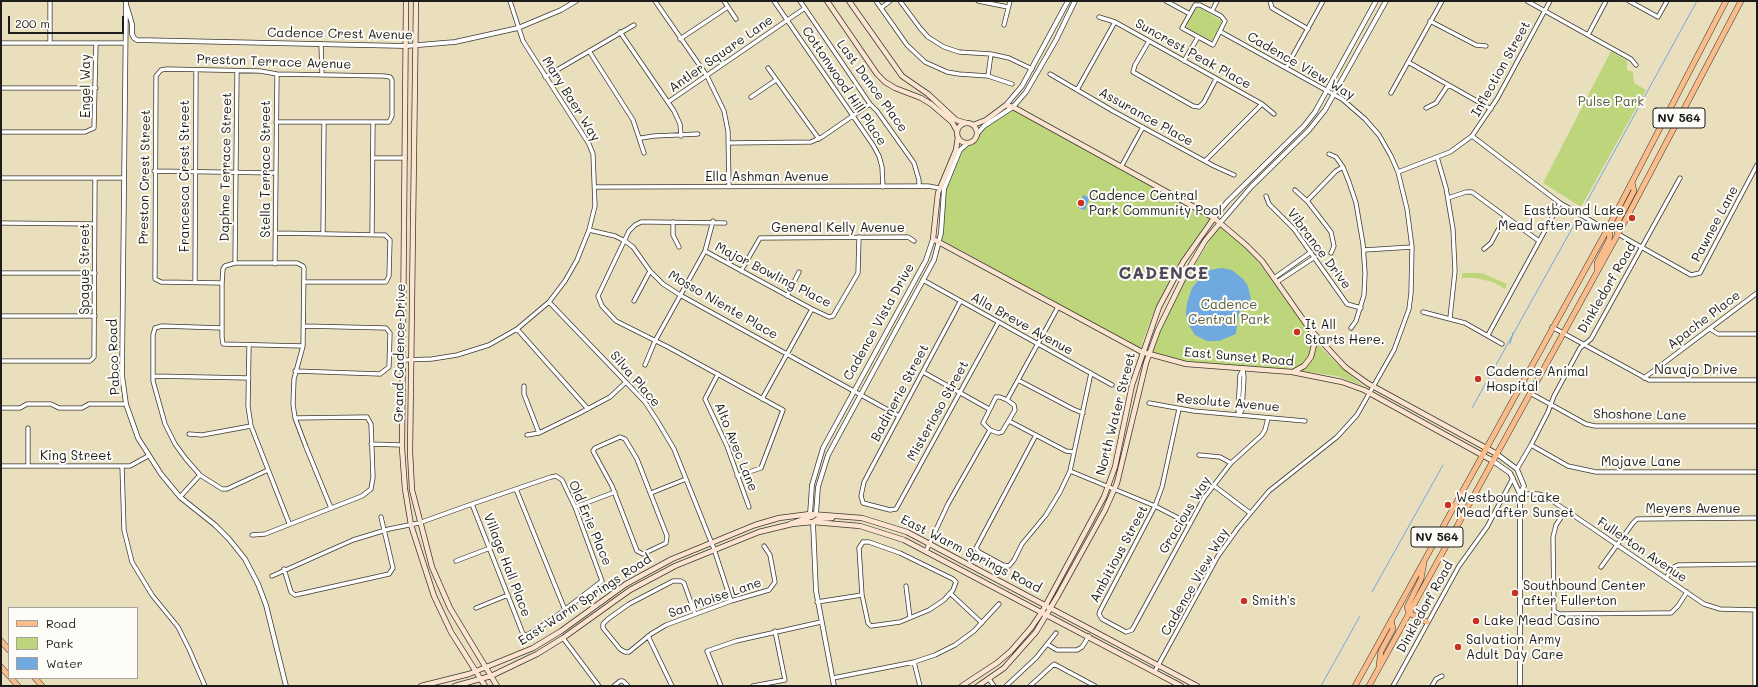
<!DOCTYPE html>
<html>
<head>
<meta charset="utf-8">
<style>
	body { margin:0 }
	#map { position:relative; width:1758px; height:687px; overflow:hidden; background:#eadfbc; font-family:Mali,sans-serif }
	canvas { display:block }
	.frame { position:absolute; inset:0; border:2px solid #1c1c1c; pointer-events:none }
	.legend { position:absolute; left:8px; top:607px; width:130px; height:72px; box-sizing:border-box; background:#fdfcf7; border:1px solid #a3a29f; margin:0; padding:5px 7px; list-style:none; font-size:12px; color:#1c1c1c }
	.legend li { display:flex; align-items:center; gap:8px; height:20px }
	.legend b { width:20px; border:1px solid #a3a29f }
	.scale { position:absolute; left:8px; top:16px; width:116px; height:18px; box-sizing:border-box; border:2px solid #1c1c1c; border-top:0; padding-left:5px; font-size:12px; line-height:14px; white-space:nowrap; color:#1c1c1c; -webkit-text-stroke:3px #fdfcf7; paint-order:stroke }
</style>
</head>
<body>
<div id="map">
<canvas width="1758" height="687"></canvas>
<div class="frame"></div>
<ul class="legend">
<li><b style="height:5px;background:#fabc8b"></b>Road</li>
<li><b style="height:11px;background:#bdd67b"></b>Park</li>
<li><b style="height:11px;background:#6fa9df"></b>Water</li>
</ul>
<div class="scale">200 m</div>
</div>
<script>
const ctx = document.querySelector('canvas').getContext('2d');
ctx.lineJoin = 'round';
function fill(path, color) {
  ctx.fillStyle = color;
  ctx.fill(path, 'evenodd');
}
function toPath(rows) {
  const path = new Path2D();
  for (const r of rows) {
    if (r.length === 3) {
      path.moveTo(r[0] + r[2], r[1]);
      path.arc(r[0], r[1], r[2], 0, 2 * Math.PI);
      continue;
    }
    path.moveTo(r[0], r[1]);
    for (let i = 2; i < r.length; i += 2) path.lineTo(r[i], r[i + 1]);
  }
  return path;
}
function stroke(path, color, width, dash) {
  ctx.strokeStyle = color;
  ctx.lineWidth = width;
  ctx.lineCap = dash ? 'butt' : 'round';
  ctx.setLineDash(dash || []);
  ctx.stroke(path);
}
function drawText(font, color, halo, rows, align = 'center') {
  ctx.font = font + ' Mali,sans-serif';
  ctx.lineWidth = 4;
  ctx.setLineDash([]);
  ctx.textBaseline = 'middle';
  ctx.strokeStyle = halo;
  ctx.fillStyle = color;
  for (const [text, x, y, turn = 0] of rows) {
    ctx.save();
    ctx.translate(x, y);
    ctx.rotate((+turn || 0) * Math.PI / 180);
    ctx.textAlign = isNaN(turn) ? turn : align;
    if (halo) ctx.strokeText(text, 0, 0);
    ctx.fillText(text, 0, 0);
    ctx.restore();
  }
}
const green = toPath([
	[1198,7,1222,21,1222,26,1212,41,1187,28,1187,22,1194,10],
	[1611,51,1627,61,1627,70,1633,72,1634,83,1646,90,1581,207,1543,183],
	[1012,109,1211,219,1192,244,1170,279,1154,312,1143,340,1141,349,942,240,946,191,964,148,975,140,983,128],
	[1220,225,1253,254,1310,334,1312,349,1309,357,1303,364,1294,369,1286,370,1189,362,1151,352,1183,283],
	[1462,273,1482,273,1507,284,1505,289,1493,282,1475,278,1462,278],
	[1316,342,1332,359,1363,386,1337,376,1301,371,1314,357]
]);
const water = toPath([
	[1083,195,1090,197,1085,210,1078,208],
	[1222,268,1232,270,1243,279,1248,286,1251,299,1243,307,1238,315,1236,334,1219,341,1207,341,1195,335,1188,324,1186,313,1187,303,1192,288,1201,277,1210,270]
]);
const stream = toPath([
	[1586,203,1697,1],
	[1510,344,1513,333],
	[1472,408,1575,223],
	[1372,592,1443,465],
	[1321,686,1360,616]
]);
const minor = toPath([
	[50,1,50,43],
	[655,1,707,76,724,111,728,131,729,187],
	[724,1,736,19],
	[774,1,873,145,879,156,882,167,883,187],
	[800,1,870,104,877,111,914,163,919,180,919,186],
	[876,1,907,45,925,62,947,72,959,74,988,76,1012,84],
	[900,1,920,28,928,37,944,47,959,52,991,54,1009,58,1032,69],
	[978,1,1008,7],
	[1166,1,1190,14],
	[1270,1,1272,8,1308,29],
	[1527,1,1631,59,1636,65],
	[1629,1,1658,17,1667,1],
	[1195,5,1200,5,1221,16,1225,21,1213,45,1182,28,1195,5],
	[881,8,890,1],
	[1212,11,1217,1],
	[1099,17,1115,22,1262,104,1274,114],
	[1430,21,1476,45,1486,46],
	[1004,25,1010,1],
	[620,32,674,111,680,124,681,136],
	[1588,35,1606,1],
	[680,39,728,7],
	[1149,41,1135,65,1133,72,1193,106,1199,107,1204,102,1216,79],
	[1,43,125,43],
	[321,44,322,74],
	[589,51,633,120,644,153],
	[1184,61,1198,37],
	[1408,62,1491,109],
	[768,68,819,139],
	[1286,68,1323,1],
	[1050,74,1113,111,1214,166,1234,175],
	[988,76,991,54],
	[545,77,634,25],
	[1,88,96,88],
	[1077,90,1115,22],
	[1391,93,1442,1],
	[751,97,776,80],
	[668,102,805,8],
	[1426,108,1436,103,1448,85],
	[1,132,85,132,94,128,96,43],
	[1472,136,1560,203,1607,230],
	[641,138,654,136,698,134],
	[728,143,811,142,822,137,870,104],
	[1329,154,1336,157,1343,167,1349,182,1356,203,1363,244,1365,273,1364,295,1356,321,1351,328],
	[1437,157,1446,188,1453,229,1455,271,1450,318],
	[373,158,405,158],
	[1205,161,1262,104],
	[1121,167,1143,127],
	[154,171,276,173],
	[1398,172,1450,152,1472,136,1497,99,1550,1],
	[1,178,124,178],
	[595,187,928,186,939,188],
	[1295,190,1308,202,1331,232,1334,246,1331,253],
	[1266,196,1269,204,1294,229,1347,304,1361,308],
	[1448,198,1466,192,1472,192,1539,241],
	[1307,201,1336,171,1343,167],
	[673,222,673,235,679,247],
	[1,223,95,224],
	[725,223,650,222,641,222,635,225,629,231,598,296,602,306,616,321,668,347,783,410,761,468,737,476],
	[589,230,615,236,625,241,633,247,650,271,663,284,680,295,899,416],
	[276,233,385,235,390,240,389,276,386,282,305,282],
	[323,234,324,122],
	[372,234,373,123],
	[1618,234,1691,275,1700,273,1757,165],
	[1484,249,1491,243,1505,217],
	[1364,250,1412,247],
	[705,251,812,309,829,317,833,316,858,273,859,237],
	[235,263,237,71],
	[275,264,277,74],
	[741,271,760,238,908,237,914,241],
	[1,273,95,273],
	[1274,278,1311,252],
	[923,280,1112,385],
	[1277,282,1315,257],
	[195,283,196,70],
	[222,283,161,282,155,279,156,76,161,70,167,69,260,71,277,74,384,76,390,77,392,80,392,116,389,122,276,122],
	[787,296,799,272],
	[634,301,650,271],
	[549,302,645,402,658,422,674,449,714,549,731,601],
	[960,302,864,482,861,496,863,503,890,510,896,509,998,323],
	[1423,312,1465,323,1502,344],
	[1,316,95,316],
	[1552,327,1649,380,1757,380],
	[222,328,162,326,155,328,153,335,153,381,165,424,175,444,186,459,200,475,222,489,227,489,268,470],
	[517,329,588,409],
	[1710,329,1718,334,1757,334],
	[1488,335,1560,203],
	[249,346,248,406,251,426,289,523],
	[303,346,223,344,222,337,222,283,223,269,225,266,235,263,297,263,303,266,304,268,303,346,294,379,293,404,295,418,306,447,331,508],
	[403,360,432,359,457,355,489,345,517,329,549,302,565,281,577,260,589,230,595,206,593,154,589,144,523,41,510,1],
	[1,361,90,361,94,357,95,178],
	[645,365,655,341,705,251,713,221],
	[295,371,380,374,389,367,390,333,386,328,304,326],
	[923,372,989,409],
	[718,374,705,399,727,446,749,507],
	[153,376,249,378],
	[1644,378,1757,293],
	[1018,380,1073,409,1083,413],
	[524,386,524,394,539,433],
	[1530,393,1586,424,1595,426,1757,426],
	[996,397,1000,397,1007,400,1014,405,1015,410,1002,432,998,433,990,430,983,423,996,397],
	[762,399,812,309],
	[1007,400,1058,307],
	[1149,403,1194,411,1305,421],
	[1,408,20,408,27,404,51,404,59,408,82,408,89,404,126,404],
	[1179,409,1162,487,1155,506,1100,611,1099,614,1102,619,1126,632,1132,630,1204,498,1231,463,1262,435,1265,430,1268,418],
	[1239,415,1242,410,1244,377,1243,370],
	[1239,415,1238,410,1240,375,1243,370],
	[1009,421,1066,451,1074,452],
	[189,434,202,435,251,426],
	[527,435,539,433,578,414,610,397,626,382],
	[1036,435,976,548,979,552,1003,565,1009,566,1014,560,1022,544,1046,515,1060,492,1070,471,1091,373],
	[620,437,625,439,637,459,667,536,666,543,643,554,637,551,612,486,593,451,595,448,620,437],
	[371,444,402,445],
	[1531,445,1568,466,1596,472,1757,472],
	[1199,455,1220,457,1231,463],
	[1,466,130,466,148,456],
	[28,466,28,428],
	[122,466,124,530,132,562,152,595,178,627,189,649,205,686],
	[1517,469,1531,445,1548,412,1554,396,1580,348,1591,339,1680,178],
	[1070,471,1155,506,1190,524],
	[1213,485,1250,513],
	[516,489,565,610],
	[651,493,686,479],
	[1520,494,1538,494,1545,496,1704,604,1720,609,1757,610],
	[180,497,200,475],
	[575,507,615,492],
	[1566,510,1556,525,1553,537,1554,611,1559,614,1666,613,1671,613,1678,606,1687,592],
	[252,535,265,534,362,496,371,489,373,477,371,424,367,417,295,418],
	[863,542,869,542,900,553,953,579,956,582,953,590,944,600,929,610,900,622,871,626,868,623,862,595,859,548,863,542],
	[926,551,948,504,990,430],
	[456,561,490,548],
	[1601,567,1633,523,1637,519,1757,518],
	[284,569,291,592,295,595,389,574,393,568,381,517],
	[272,576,353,540,389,529,419,523,472,504,551,477,556,476,562,480,575,507,602,581,550,621,527,635,523,634,472,504],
	[1666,578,1674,567,1678,565,1757,564],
	[906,586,910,618],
	[951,594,982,623],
	[817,602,862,595],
	[476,608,508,595],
	[1755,610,1755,686],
	[695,614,684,583,681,581,673,581,629,604,608,619,603,624,603,628,620,649,625,652,629,652,651,634,666,625,731,601,769,590,775,582,770,555,764,546],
	[648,636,672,686],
	[563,638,599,686],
	[1047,644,1057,650,1077,650,1082,647,1089,636],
	[914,662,920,686],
	[1155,671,1218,556,1238,528,1269,491,1337,437,1357,415,1394,350,1409,309,1411,293,1412,247,1407,209,1398,172,1391,156,1379,135,1365,119,1342,99,1221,32],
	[833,678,914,662,935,655,955,645,974,631,999,604],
	[989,679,994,686],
	[614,686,620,681,623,681,628,686],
	[721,686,707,651,736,641,821,622],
	[753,686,785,680,775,631],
	[1006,686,1036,658,1056,633],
	[1030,686,1054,664,1095,686],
	[1393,686,1459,566,1487,527,1513,478],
	[1432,686,1436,679,1442,676]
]);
const tertiary = toPath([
	[126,1,122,375,126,404,138,438,161,474,180,497,215,525,229,539,245,559,258,584,266,605,286,686],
	[127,7,132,24,132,34,134,38,137,40,406,46,455,42,518,28,561,10,576,1],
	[1006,105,1022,86,1068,1],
	[977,134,984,126,1013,107,1026,92,1056,40,1075,1],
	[1214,218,1227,202,1304,126,1315,112,1376,1],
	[1220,223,1251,187,1309,130,1325,110,1386,1],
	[1497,454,1517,469,1524,486,1520,494,1520,686],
	[1493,461,1510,473,1520,494],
	[810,514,812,485,823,448,926,260,933,239],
	[816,514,818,487,828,455,934,260,941,233,944,189,960,150,968,143],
	[813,522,816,591,834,686]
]);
const secondary = toPath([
	[406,1,402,448,405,489,411,525,434,596,451,632,485,686],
	[416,1,410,452,412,490,432,567,450,608,497,686],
	[827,1,877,74,885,82,895,88,921,98,931,104,952,122,957,131],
	[849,1,902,76,928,94,956,120,966,123],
	[967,133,10],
	[973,125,986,120,1006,105,1013,107,1214,218,1246,245,1262,261,1309,328,1345,367,1367,383,1497,454],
	[958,137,956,150,938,193,933,239,1142,352,1186,364,1292,372,1342,382,1364,390,1493,461],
	[1293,372,1304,366,1311,357,1314,345,1311,333],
	[813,522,818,519,832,518],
	[790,524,813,516],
	[421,686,469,674,533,648,561,631,626,584,672,559,755,525,779,518,810,514,862,518,907,532,1197,686],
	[455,686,491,676,537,654,563,638,630,590,675,566,759,532,792,524,813,522,860,526,904,540,1181,686],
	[962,686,997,663,1011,651,1031,628,1042,612,1104,497,1115,467,1132,385,1159,307,1183,262,1214,218],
	[978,686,1004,668,1036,632,1057,597,1105,510,1117,483,1146,363,1158,330,1185,275,1205,241,1220,223]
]);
const primary = toPath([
	[1618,234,1615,227,1634,191,1632,182],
	[1597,271,1597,263,1609,240,1610,233,1607,230],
	[1424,563,1421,579,1407,607,1409,613,1427,622],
	[1,641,9,650],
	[1379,665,1381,651,1393,629,1391,620],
	[1,667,9,676],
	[11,678,18,686],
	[35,678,42,686],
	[1355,686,1607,230,1726,1],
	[1369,686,1618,234,1741,1]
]);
const markers = [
	[1081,203,4,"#c8321e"],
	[1632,218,4,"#c8321e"],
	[1297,332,4,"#c8321e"],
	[1478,379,4,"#c8321e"],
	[1448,505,4,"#c8321e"],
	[1515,593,4,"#c8321e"],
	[1244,601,4,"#c8321e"],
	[1476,621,4,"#c8321e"],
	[1458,647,4,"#c8321e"]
];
const shields = [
	[1679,118,52],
	[1437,537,52]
];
const shieldNames = [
	["NV 564",1679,118],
	["NV 564",1437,537]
];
const streetNames = [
	["Cadence Crest Avenue",340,34,1],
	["Antler Square Lane",721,54,-35],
	["Suncrest Peak Place",1193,54,29],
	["Preston Terrace Avenue",274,62,2],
	["Cadence View Way",1301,66,30],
	["Inflection Street",1501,69,-61],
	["Engel Way",86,86,-90],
	["Cottonwood Hill Place",844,86,56],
	["Last Dance Place",872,86,54],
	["Mary Baer Way",571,99,58],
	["Assurance Place",1146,117,29],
	["Daphne Terrace Street",226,167,-89],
	["Stella Terrace Street",266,169,-90],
	["Francesca Crest Street",185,176,-90],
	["Preston Crest Street",145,177,-89],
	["Ella Ashman Avenue",767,177],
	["Pawnee Lane",1715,224,-62],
	["General Kelly Avenue",838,228],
	["Vibrance Drive",1319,249,53],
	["Spague Street",85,269,-90],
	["Major Bowling Place",773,275,27],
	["Dinkledorf Road",1607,288,-60],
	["Mosso Niente Place",723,305,30],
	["Apache Place",1704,320,-37],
	["Cadence Vista Drive",879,322,-61],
	["Alla Breve Avenue",1022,324,29],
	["Grand Cadence Drive",400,353,-89],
	["Pabco Road",114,357,-92],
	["East Sunset Road",1239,357,5],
	["Navajo Drive",1696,370],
	["Silva Place",635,379,49],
	["Badinerie Street",900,393,-62],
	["Resolute Avenue",1228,403,5],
	["Misterioso Street",938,411,-61],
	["North Water Street",1116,414,-76],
	["Shoshone Lane",1640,415,1],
	["Alto Avec Lane",736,447,68],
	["King Street",76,456],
	["Mojave Lane",1641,462],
	["Meyers Avenue",1693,509],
	["Gracious Way",1185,515,-59],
	["Old Erie Place",590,523,67],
	["Fullerton Avenue",1642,550,34],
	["East Warm Springs Road",971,554,27],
	["Ambitious Street",1119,554,-62],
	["Village Hall Place",507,565,69],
	["Cadence View Way",1195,582,-60],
	["San Moise Lane",715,598,-19],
	["East Warm Springs Road",585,600,-33],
	["Dinkledorf Road",1425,607,-61]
];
const parkNames = [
	["Pulse Park",1611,102],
	["Cadence",1229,305],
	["Central Park",1229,320]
];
const poiNames = [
	["Cadence Central",1089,196],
	["Park Community Pool",1089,211],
	["Eastbound Lake",1624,211,"right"],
	["Mead after Pawnee",1624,226,"right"],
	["It All",1305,325],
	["Starts Here.",1305,340],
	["Cadence Animal",1486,372],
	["Hospital",1486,387],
	["Westbound Lake",1456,498],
	["Mead after Sunset",1456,513],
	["Southbound Center",1523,586],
	["after Fullerton",1523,601],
	["Smith's",1252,601],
	["Lake Mead Casino",1484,621],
	["Salvation Army",1466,640],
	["Adult Day Care",1466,655]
];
const districtNames = [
	["CADENCE",1164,274]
];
fill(green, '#bdd67b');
fill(water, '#6fa9df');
stroke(stream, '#6fa9df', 1);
stroke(minor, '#3b3934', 5);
stroke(tertiary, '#3b3934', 5.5);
stroke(secondary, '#3b3934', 6);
stroke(primary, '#3b3934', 6);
stroke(minor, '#fff', 3.5);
stroke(tertiary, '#fff', 4);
stroke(secondary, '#fde4d1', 4.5);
stroke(primary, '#fabc8b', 5);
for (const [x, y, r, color] of markers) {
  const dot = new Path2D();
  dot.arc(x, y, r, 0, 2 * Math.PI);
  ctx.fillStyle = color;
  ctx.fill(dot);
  stroke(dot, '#fdfcf7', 1.5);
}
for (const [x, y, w] of shields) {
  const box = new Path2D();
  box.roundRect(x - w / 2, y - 10, w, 20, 3);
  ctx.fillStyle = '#fdfcf7';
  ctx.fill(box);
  stroke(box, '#1c1c1c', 1);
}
drawText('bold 12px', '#1c1c1c', null, shieldNames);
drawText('13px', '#1c1c1c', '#fdfcf7', streetNames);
drawText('13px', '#545d3d', '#fdfcf7', parkNames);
drawText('13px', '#1c1c1c', '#fdfcf7', poiNames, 'left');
ctx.letterSpacing = '1px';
drawText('bold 17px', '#50495a', '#fdfcf7', districtNames);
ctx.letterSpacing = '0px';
</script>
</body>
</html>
